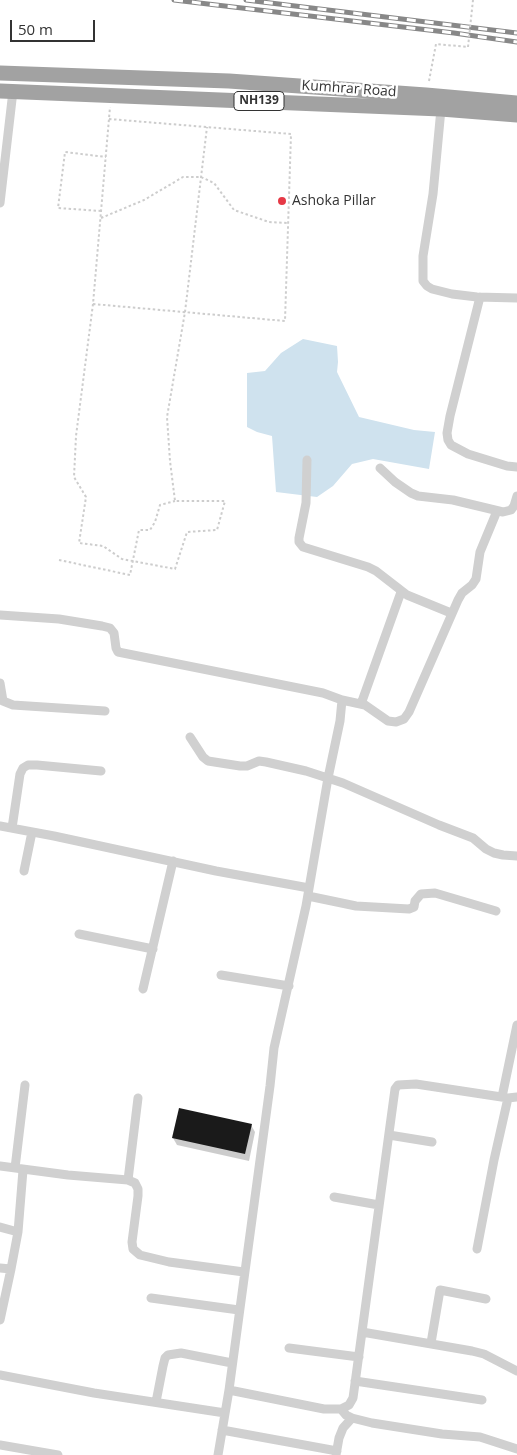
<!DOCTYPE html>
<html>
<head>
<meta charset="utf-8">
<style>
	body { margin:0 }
	#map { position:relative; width:517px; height:1455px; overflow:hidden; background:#fff; font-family:"Open Sans",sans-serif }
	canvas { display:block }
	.scale { position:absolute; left:10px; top:20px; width:85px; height:22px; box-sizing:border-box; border:2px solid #333; border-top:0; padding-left:6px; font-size:15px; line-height:18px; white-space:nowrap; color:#333; -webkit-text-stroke:4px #fff; paint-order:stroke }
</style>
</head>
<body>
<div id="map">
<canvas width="517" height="1455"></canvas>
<div class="scale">50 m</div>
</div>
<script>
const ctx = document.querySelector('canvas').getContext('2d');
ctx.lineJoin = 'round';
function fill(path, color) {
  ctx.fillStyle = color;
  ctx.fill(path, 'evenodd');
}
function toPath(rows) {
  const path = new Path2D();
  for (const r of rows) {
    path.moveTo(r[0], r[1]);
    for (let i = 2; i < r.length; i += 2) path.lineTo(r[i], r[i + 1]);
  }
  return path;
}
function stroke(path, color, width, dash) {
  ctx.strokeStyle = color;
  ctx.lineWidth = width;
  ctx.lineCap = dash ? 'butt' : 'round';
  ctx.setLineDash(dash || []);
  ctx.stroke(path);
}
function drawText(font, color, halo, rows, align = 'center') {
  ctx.font = font + ' "Open Sans",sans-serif';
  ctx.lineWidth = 5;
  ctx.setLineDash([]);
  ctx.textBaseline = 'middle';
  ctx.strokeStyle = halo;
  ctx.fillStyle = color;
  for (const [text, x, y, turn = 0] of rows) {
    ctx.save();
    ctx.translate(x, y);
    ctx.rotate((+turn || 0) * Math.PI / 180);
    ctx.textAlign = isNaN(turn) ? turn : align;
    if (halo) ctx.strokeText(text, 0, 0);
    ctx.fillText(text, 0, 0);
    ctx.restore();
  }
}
const water = toPath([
	[303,339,337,346,338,362,337,372,359,417,414,430,435,432,429,469,373,459,352,464,333,486,317,497,276,492,272,436,257,432,247,427,247,373,265,371,281,353]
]);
const shadow = toPath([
	[251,1125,255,1132,249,1161,177,1145,173,1138]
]);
const building = toPath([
	[179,1108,252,1124,245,1154,172,1138]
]);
const path = toPath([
	[429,81,436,44,468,47],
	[109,119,291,134,285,321,93,304,110,107],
	[101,211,58,208,65,152,106,157],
	[101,218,144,200,183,177,201,177,214,183,234,210,269,222,288,223],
	[93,304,76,436,74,477,86,497,79,543,103,546,122,559,175,569,187,532,217,530,225,501,175,501,170,461,167,417,185,312,207,127],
	[59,560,130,575,139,530,150,530,155,522,160,505,175,501]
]);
const minor = toPath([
	[441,109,433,194,423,256,423,281,427,286,432,289,452,294,477,297,517,298],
	[0,203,13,91],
	[480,297,450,416,447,433,448,440,451,445,468,454,507,466,517,467],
	[307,460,306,503,299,538,299,542,303,547,368,567,376,571,407,595,451,613],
	[380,468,395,482,411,493,418,496,453,500,503,512,511,510,514,506,517,496],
	[0,615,59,619,102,626,110,628,114,633,116,648,118,652,323,693,342,700],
	[0,683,3,701,13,705,105,711],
	[361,704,401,592],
	[190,737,203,757,208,761,240,766,247,766,259,761,266,762,306,771,343,783,439,825,473,838,486,849,494,853,503,855,517,856],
	[0,826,54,836,216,871,309,888],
	[12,828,20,774,23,768,28,765,37,765,101,771],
	[24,871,32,832],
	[308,896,356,906,409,909,414,907,415,901,421,894,435,893,496,911],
	[79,934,153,949],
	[221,975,289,986],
	[143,989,173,861],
	[502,1097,517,1025],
	[389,1135,432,1142],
	[0,1166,68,1175,128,1180,135,1183,138,1189,138,1196,132,1242,133,1249,140,1255,169,1262,244,1272],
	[15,1168,25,1085],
	[128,1180,138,1098],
	[334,1197,379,1205],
	[0,1227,18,1232],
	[477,1249,494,1160,508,1098],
	[0,1268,11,1269,18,1232,23,1170],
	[151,1298,239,1310],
	[0,1320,11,1269],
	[362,1332,472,1351,484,1354,517,1371],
	[431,1343,440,1290,486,1299],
	[289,1348,359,1357],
	[0,1375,94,1393,225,1413],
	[355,1381,482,1400],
	[229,1390,324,1409,341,1409,349,1405,353,1398,395,1089,398,1085,416,1084,508,1098,517,1097],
	[156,1402,163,1366,165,1358,168,1355,181,1353,232,1363],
	[341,1409,346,1415,352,1418,372,1423,442,1434,480,1437,517,1449],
	[222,1430,337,1451],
	[0,1445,58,1455],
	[218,1455,229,1390,270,1086,274,1048,306,906,328,778,340,721,342,700,365,705,388,721,396,722,404,719,409,712,458,600,462,593,472,585,476,579,480,552,497,511],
	[336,1455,339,1438,343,1428,352,1418]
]);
const trunk = toPath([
	[0,73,229,81,426,95,517,103],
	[0,91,441,109,517,115]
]);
const rail = toPath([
	[174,0,454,33,517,42],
	[246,0,517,33]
]);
const pathBridge = toPath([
	[468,47,473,0]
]);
const markers = [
	[282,201,5,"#e63946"]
];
const shields = [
	[259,101,50]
];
const shieldNames = [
	["NH139",259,101]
];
const streetNames = [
	["Kumhrar Road",349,89,4]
];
const poiNames = [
	["Ashoka Pillar",292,201]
];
fill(water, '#cfe2ee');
fill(shadow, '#0003');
fill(building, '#1a1a1a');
stroke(path, '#cdcdcd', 2, [2.5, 2.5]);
stroke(minor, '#d0d0d0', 9);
stroke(trunk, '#a2a2a2', 15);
stroke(rail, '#888', 5);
stroke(rail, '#fff', 3, [9]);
stroke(pathBridge, '#cdcdcd', 2, [2.5, 2.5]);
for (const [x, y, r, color] of markers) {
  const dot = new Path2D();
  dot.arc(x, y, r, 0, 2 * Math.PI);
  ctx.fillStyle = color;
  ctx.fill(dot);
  stroke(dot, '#fff', 2);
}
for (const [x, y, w] of shields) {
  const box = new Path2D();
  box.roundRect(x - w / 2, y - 9.5, w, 19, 4);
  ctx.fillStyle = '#fff';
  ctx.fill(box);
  stroke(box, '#333', 1);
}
drawText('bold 12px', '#333', null, shieldNames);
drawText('14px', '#333', '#fff', streetNames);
drawText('14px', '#333', '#fff', poiNames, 'left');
</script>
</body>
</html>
